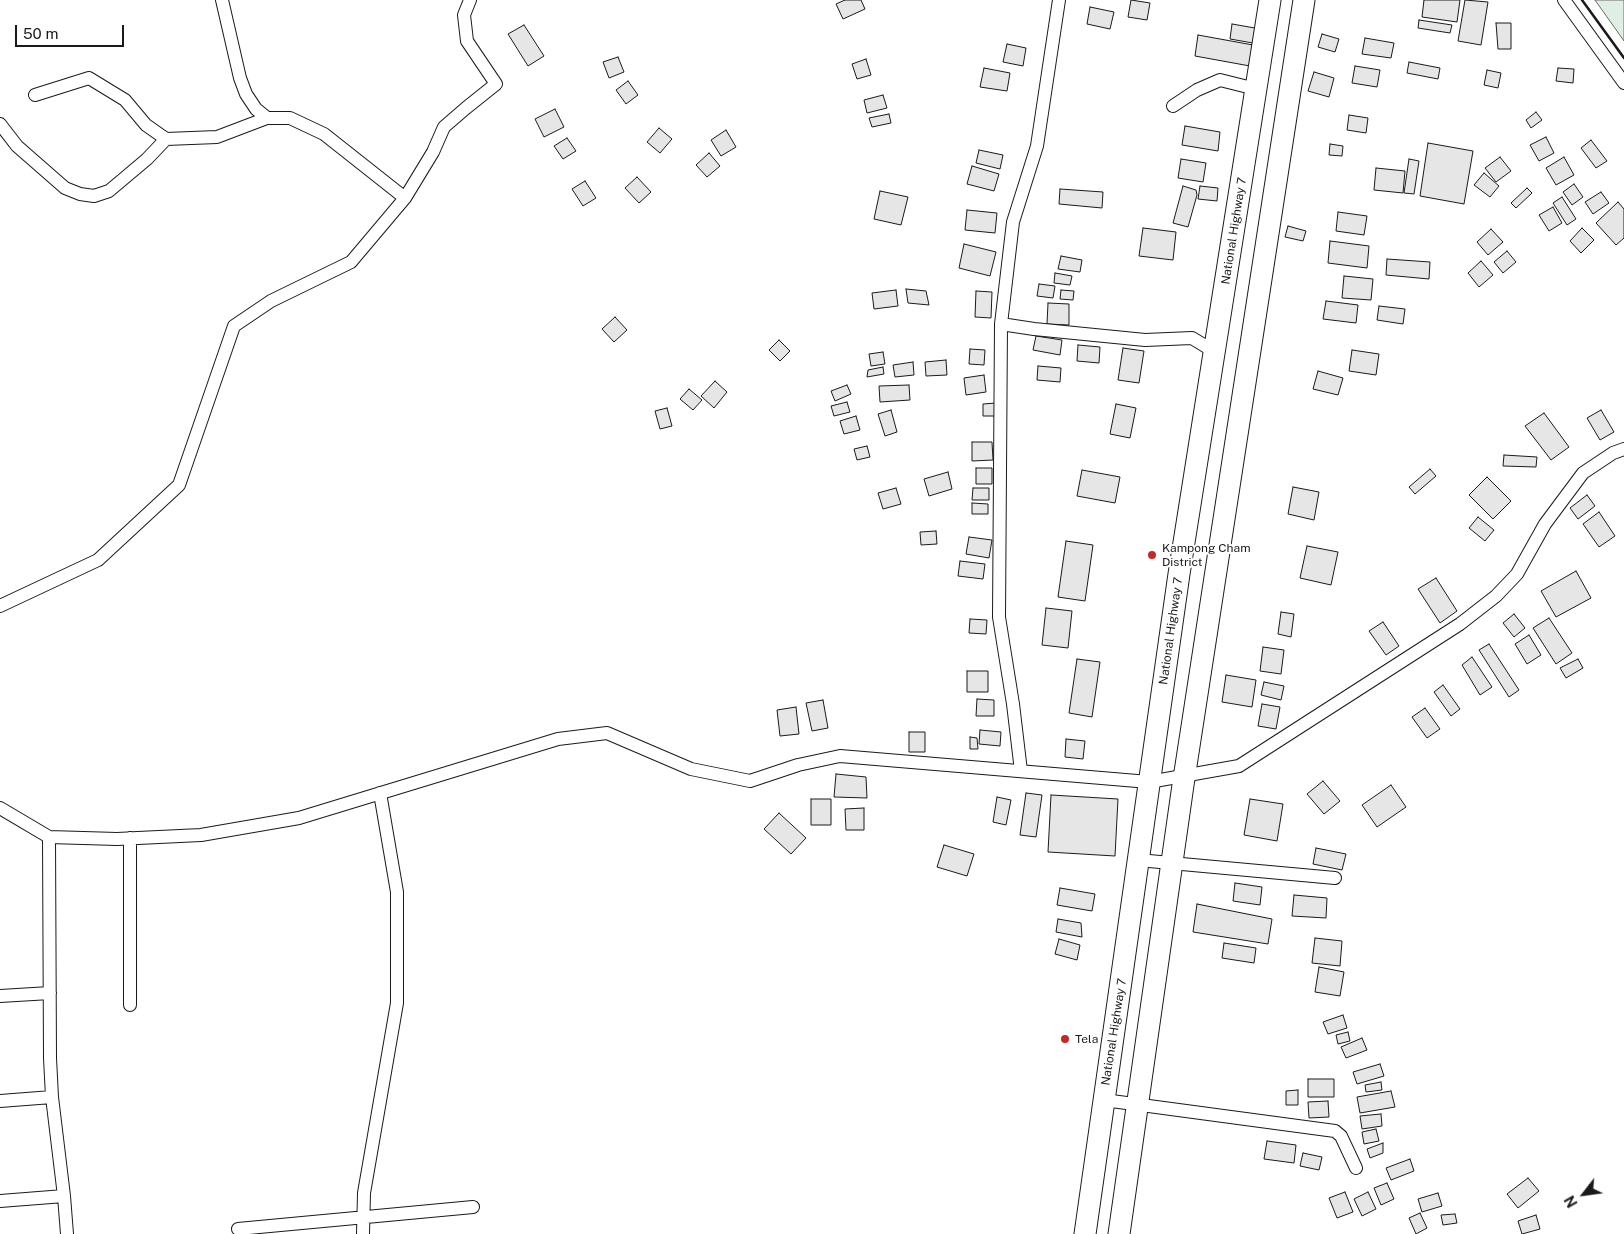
<!DOCTYPE html>
<html>
<head>
<meta charset="utf-8">
<style>
	body { margin:0 }
	#map { position:relative; width:1624px; height:1234px; overflow:hidden; background:#fff; font-family:"Public Sans",sans-serif }
	canvas { display:block }
	.north { position:absolute; left:1559px; top:1169px; width:50px; height:50px; -webkit-text-stroke:4px #fff; paint-order:stroke; rotate:240deg; font-size:14px; font-weight:700; line-height:20px; text-align:center; color:#1a1a1a }
	.north::after { content:''; display:block; margin:auto; width:18px; height:22px; background:#1a1a1a; clip-path:polygon(50% 0,100% 100%,50% 72%,0 100%) }
	.scale { position:absolute; left:15px; top:25px; width:109px; height:22px; box-sizing:border-box; border:2px solid #1a1a1a; border-top:0; padding-left:6px; font-size:15px; line-height:18px; white-space:nowrap; color:#1a1a1a; -webkit-text-stroke:4px #fff; paint-order:stroke }
</style>
</head>
<body>
<div id="map">
<canvas width="1624" height="1234"></canvas>
<div class="north">N</div>
<div class="scale">50 m</div>
</div>
<script>
const ctx = document.querySelector('canvas').getContext('2d');
ctx.lineJoin = 'round';
function fill(path, color) {
  ctx.fillStyle = color;
  ctx.fill(path, 'evenodd');
}
function toPath(rows) {
  const path = new Path2D();
  for (const r of rows) {
    path.moveTo(r[0], r[1]);
    for (let i = 2; i < r.length; i += 2) path.lineTo(r[i], r[i + 1]);
  }
  return path;
}
function stroke(path, color, width, dash) {
  ctx.strokeStyle = color;
  ctx.lineWidth = width;
  ctx.lineCap = dash ? 'butt' : 'round';
  ctx.setLineDash(dash || []);
  ctx.stroke(path);
}
function drawText(font, color, halo, rows, align = 'center') {
  ctx.font = font + ' "Public Sans",sans-serif';
  ctx.lineWidth = 4;
  ctx.setLineDash([]);
  ctx.textBaseline = 'middle';
  ctx.strokeStyle = halo;
  ctx.fillStyle = color;
  for (const [text, x, y, turn = 0] of rows) {
    ctx.save();
    ctx.translate(x, y);
    ctx.rotate((+turn || 0) * Math.PI / 180);
    ctx.textAlign = isNaN(turn) ? turn : align;
    if (halo) ctx.strokeText(text, 0, 0);
    ctx.fillText(text, 0, 0);
    ctx.restore();
  }
}
const green = toPath([
	[1595,0,1624,0,1624,41,1595,0]
]);
const building = toPath([
	[845,0,861,0,865,9,843,19,836,4,845,0],
	[1131,0,1150,3,1147,20,1128,17,1131,0],
	[1424,0,1460,0,1457,22,1422,17,1424,0],
	[1465,0,1488,2,1481,45,1458,41,1465,0],
	[1090,7,1114,12,1110,29,1087,24,1090,7],
	[1419,20,1452,25,1450,33,1418,28,1419,20],
	[1496,23,1511,23,1511,49,1498,49,1496,23],
	[1232,24,1255,28,1253,43,1230,39,1232,24],
	[524,25,544,56,528,66,508,34,524,25],
	[1322,34,1339,39,1335,52,1318,47,1322,34],
	[1198,35,1253,45,1250,66,1195,56,1198,35],
	[1365,38,1394,43,1391,58,1362,54,1365,38],
	[1007,44,1026,48,1023,66,1003,62,1007,44],
	[618,57,624,72,609,78,603,62,618,57],
	[866,59,871,75,857,79,852,64,866,59],
	[1409,62,1440,68,1438,79,1407,73,1409,62],
	[1355,66,1380,70,1377,87,1352,83,1355,66],
	[984,68,1010,73,1007,91,980,87,984,68],
	[1558,68,1574,69,1573,83,1556,81,1558,68],
	[1487,70,1501,73,1498,88,1484,85,1487,70],
	[1314,72,1334,78,1329,97,1308,91,1314,72],
	[628,81,638,95,626,104,616,90,628,81],
	[883,95,887,108,867,113,864,100,883,95],
	[555,109,564,127,544,137,535,119,555,109],
	[1536,112,1542,120,1531,128,1526,120,1536,112],
	[889,114,891,123,872,127,869,118,889,114],
	[1349,115,1368,118,1366,133,1347,130,1349,115],
	[1185,126,1220,132,1218,151,1182,145,1185,126],
	[659,128,672,139,660,153,647,142,659,128],
	[726,130,736,147,721,156,711,140,726,130],
	[1546,137,1554,153,1539,161,1530,145,1546,137],
	[567,138,576,151,563,159,554,146,567,138],
	[1591,140,1607,161,1596,168,1581,148,1591,140],
	[1428,143,1473,151,1464,204,1420,196,1428,143],
	[1330,144,1343,146,1342,156,1329,155,1330,144],
	[979,150,1003,155,1000,169,976,163,979,150],
	[709,153,720,166,707,177,696,165,709,153],
	[1500,157,1511,171,1496,182,1485,168,1500,157],
	[1564,157,1574,175,1556,185,1546,168,1564,157],
	[1181,159,1206,163,1203,182,1178,178,1181,159],
	[1409,159,1419,161,1414,194,1404,193,1409,159],
	[972,166,999,174,994,191,967,184,972,166],
	[1376,168,1405,171,1403,193,1374,190,1376,168],
	[1484,173,1499,186,1490,197,1474,185,1484,173],
	[637,177,651,192,639,203,625,188,637,177],
	[585,181,596,198,583,206,572,189,585,181],
	[1574,184,1583,197,1572,205,1563,192,1574,184],
	[1183,186,1196,190,1197,195,1188,227,1173,223,1183,186],
	[1200,186,1218,188,1217,201,1198,199,1200,186],
	[1527,188,1532,193,1516,208,1511,203,1527,188],
	[1060,189,1103,192,1102,208,1059,204,1060,189],
	[880,191,908,197,901,225,874,219,880,191],
	[1601,192,1609,203,1593,214,1585,202,1601,192],
	[1562,197,1576,219,1567,225,1553,203,1562,197],
	[1618,202,1624,209,1624,238,1616,245,1596,223,1618,202],
	[1553,207,1562,223,1549,231,1539,215,1553,207],
	[967,210,997,213,995,233,965,230,967,210],
	[1338,212,1367,216,1364,235,1336,231,1338,212],
	[1288,226,1306,231,1303,241,1285,237,1288,226],
	[1143,228,1176,232,1173,260,1139,256,1143,228],
	[1582,228,1594,240,1581,253,1570,241,1582,228],
	[1491,229,1503,242,1488,255,1477,242,1491,229],
	[1330,241,1369,246,1367,268,1328,263,1330,241],
	[964,244,996,252,990,276,959,268,964,244],
	[1507,251,1516,262,1503,273,1494,262,1507,251],
	[1061,256,1082,260,1080,272,1058,269,1061,256],
	[1387,259,1430,262,1429,279,1386,275,1387,259],
	[1481,261,1493,275,1479,287,1468,273,1481,261],
	[1055,273,1072,276,1070,285,1054,283,1055,273],
	[1344,276,1373,279,1371,300,1342,298,1344,276],
	[1039,284,1055,286,1053,298,1037,296,1039,284],
	[906,289,926,291,929,305,908,303,906,289],
	[896,290,898,306,874,309,872,293,896,290],
	[1061,290,1074,291,1073,300,1060,299,1061,290],
	[976,291,992,292,991,318,975,317,976,291],
	[1326,301,1358,305,1356,323,1323,319,1326,301],
	[1048,303,1069,304,1069,325,1047,324,1048,303],
	[1379,306,1405,309,1403,324,1377,320,1379,306],
	[615,317,627,330,614,342,602,329,615,317],
	[1036,336,1062,340,1060,355,1033,350,1036,336],
	[779,340,790,351,780,361,769,350,779,340],
	[1078,345,1100,347,1099,363,1077,361,1078,345],
	[1123,348,1144,351,1139,383,1118,380,1123,348],
	[970,349,985,350,984,365,969,364,970,349],
	[1352,350,1379,354,1376,375,1349,371,1352,350],
	[883,352,885,364,871,366,869,354,883,352],
	[946,360,947,375,926,376,925,362,946,360],
	[913,362,914,375,895,377,893,365,913,362],
	[1038,366,1061,368,1060,382,1037,380,1038,366],
	[883,367,884,374,867,377,868,370,883,367],
	[1318,371,1343,378,1338,395,1313,389,1318,371],
	[984,375,986,392,966,395,964,378,984,375],
	[715,381,727,392,714,408,701,396,715,381],
	[847,385,851,394,835,401,831,391,847,385],
	[909,385,910,400,880,402,879,386,909,385],
	[689,389,702,400,693,410,680,399,689,389],
	[847,402,850,412,834,416,831,406,847,402],
	[996,403,996,416,983,416,983,404,996,403],
	[1116,404,1136,408,1130,438,1110,434,1116,404],
	[667,408,672,426,660,429,655,411,667,408],
	[891,410,897,432,885,436,878,414,891,410],
	[1601,410,1614,432,1600,440,1587,418,1601,410],
	[1544,413,1569,447,1551,460,1525,426,1544,413],
	[856,416,860,430,844,434,840,421,856,416],
	[972,442,992,442,993,460,972,461,972,442],
	[867,446,870,457,857,460,854,449,867,446],
	[1504,455,1537,457,1536,467,1503,466,1504,455],
	[976,468,992,468,992,484,976,484,976,468],
	[1430,469,1436,476,1415,494,1409,487,1430,469],
	[1082,470,1120,477,1115,503,1077,496,1082,470],
	[948,472,952,489,929,496,924,479,948,472],
	[1487,477,1511,501,1493,519,1469,495,1487,477],
	[1293,487,1319,492,1314,520,1288,514,1293,487],
	[896,488,901,504,883,509,878,493,896,488],
	[973,488,989,488,989,500,972,500,973,488],
	[1587,495,1595,506,1578,519,1570,508,1587,495],
	[972,503,988,504,988,514,972,514,972,503],
	[1599,512,1615,536,1599,547,1583,524,1599,512],
	[1478,517,1494,530,1485,541,1469,528,1478,517],
	[936,531,937,544,921,545,920,532,936,531],
	[969,537,992,540,989,558,966,554,969,537],
	[1066,541,1093,545,1085,601,1058,597,1066,541],
	[1307,546,1338,552,1331,585,1300,578,1307,546],
	[960,561,985,564,983,579,958,576,960,561],
	[1576,571,1591,598,1556,617,1541,591,1576,571],
	[1436,578,1457,611,1440,623,1418,589,1436,578],
	[1046,608,1072,611,1068,648,1042,645,1046,608],
	[1281,612,1294,614,1291,637,1278,634,1281,612],
	[1514,614,1525,628,1514,637,1503,623,1514,614],
	[1549,618,1572,653,1556,664,1533,628,1549,618],
	[970,619,987,620,986,634,969,633,970,619],
	[1383,622,1399,646,1386,655,1369,631,1383,622],
	[1529,635,1541,655,1527,664,1515,644,1529,635],
	[1489,644,1519,690,1509,697,1479,650,1489,644],
	[1263,647,1284,650,1281,674,1260,671,1263,647],
	[1472,657,1492,687,1480,695,1462,665,1472,657],
	[1077,659,1100,662,1092,717,1069,713,1077,659],
	[1578,659,1583,668,1566,678,1560,668,1578,659],
	[967,671,988,671,988,692,967,692,967,671],
	[1226,675,1256,680,1252,707,1222,702,1226,675],
	[1264,682,1284,686,1281,700,1261,695,1264,682],
	[1443,685,1460,709,1451,716,1434,692,1443,685],
	[977,699,994,700,994,716,976,716,977,699],
	[823,700,828,728,812,731,806,703,823,700],
	[1262,704,1280,707,1276,729,1258,726,1262,704],
	[796,707,799,734,780,736,777,710,796,707],
	[1425,708,1440,729,1427,738,1412,717,1425,708],
	[980,730,1001,732,1000,746,979,744,980,730],
	[909,732,925,732,925,752,909,752,909,732],
	[970,737,977,738,978,749,970,749,970,737],
	[1066,739,1085,741,1083,759,1065,757,1066,739],
	[836,774,866,777,867,798,834,797,836,774],
	[1323,781,1340,801,1324,814,1307,794,1323,781],
	[1391,785,1406,807,1377,827,1362,805,1391,785],
	[1026,793,1042,795,1036,837,1020,835,1026,793],
	[1051,795,1118,799,1115,856,1048,852,1051,795],
	[997,797,1011,800,1006,825,993,822,997,797],
	[811,799,831,799,831,825,811,825,811,799],
	[1250,799,1283,804,1277,841,1244,835,1250,799],
	[864,808,864,830,846,830,845,809,864,808],
	[779,813,806,838,791,854,764,829,779,813],
	[944,845,974,854,967,876,937,867,944,845],
	[1316,848,1346,854,1342,870,1313,864,1316,848],
	[1235,883,1262,887,1260,905,1233,901,1235,883],
	[1060,888,1095,894,1092,911,1057,905,1060,888],
	[1294,895,1327,898,1326,918,1292,916,1294,895],
	[1197,904,1272,919,1268,944,1193,932,1197,904],
	[1058,919,1081,923,1082,937,1056,932,1058,919],
	[1315,938,1342,941,1340,966,1312,963,1315,938],
	[1059,939,1080,945,1077,960,1055,954,1059,939],
	[1224,943,1256,948,1254,963,1222,958,1224,943],
	[1319,967,1344,972,1340,996,1315,992,1319,967],
	[1343,1015,1347,1028,1328,1034,1323,1022,1343,1015],
	[1348,1032,1350,1041,1338,1044,1336,1035,1348,1032],
	[1362,1038,1367,1050,1346,1058,1341,1047,1362,1038],
	[1380,1064,1384,1076,1357,1084,1353,1072,1380,1064],
	[1308,1079,1334,1079,1334,1097,1308,1097,1308,1079],
	[1381,1082,1382,1090,1366,1092,1365,1085,1381,1082],
	[1298,1090,1298,1105,1286,1105,1286,1091,1298,1090],
	[1391,1091,1395,1107,1360,1113,1357,1097,1391,1091],
	[1328,1101,1329,1117,1309,1118,1308,1102,1328,1101],
	[1381,1114,1382,1126,1362,1129,1360,1116,1381,1114],
	[1376,1129,1379,1141,1364,1144,1362,1132,1376,1129],
	[1267,1141,1296,1145,1294,1163,1264,1159,1267,1141],
	[1383,1143,1383,1153,1370,1158,1367,1149,1383,1143],
	[1303,1153,1322,1157,1319,1170,1300,1166,1303,1153],
	[1410,1159,1414,1171,1391,1180,1386,1168,1410,1159],
	[1528,1178,1539,1191,1518,1208,1507,1194,1528,1178],
	[1387,1183,1394,1199,1381,1205,1374,1188,1387,1183],
	[1345,1192,1353,1212,1337,1218,1329,1198,1345,1192],
	[1368,1192,1376,1209,1362,1216,1354,1199,1368,1192],
	[1438,1193,1442,1206,1422,1212,1418,1199,1438,1193],
	[1420,1213,1427,1228,1416,1234,1409,1218,1420,1213],
	[1455,1214,1457,1223,1443,1225,1441,1215,1455,1214],
	[1536,1215,1540,1229,1522,1234,1518,1221,1536,1215]
]);
const minor = toPath([
	[222,0,240,78,246,94,256,109,267,118],
	[1564,0,1624,83],
	[35,95,89,78,125,100,146,125,166,139,217,137,267,118,290,118,324,134,405,198],
	[1173,106,1197,90,1220,80,1256,89],
	[0,124,17,146,65,188,80,194,94,196,109,191,147,159,166,139],
	[1001,324,1034,329,1145,340,1192,338,1215,352],
	[0,606,98,560,179,485,234,326,271,301,351,262,405,198,433,152,444,127,466,108,496,84,467,41,464,15,470,0],
	[1021,771,1013,704,999,617,1001,324,1013,222,1037,146,1059,0],
	[0,808,49,837,117,839,201,835,299,818,558,739,607,733,691,769,750,781,798,765,840,756,1149,782,1239,766,1460,624,1496,596,1517,574,1545,524,1583,473,1613,453,1624,449],
	[49,837,50,1058,52,1097,64,1196,67,1234],
	[1138,860,1335,878],
	[0,996,50,993],
	[130,1005,130,838],
	[1104,1100,1335,1131,1341,1136,1356,1168],
	[0,1101,52,1097],
	[0,1201,64,1196],
	[238,1229,473,1207],
	[363,1234,364,1193,397,1003,397,892,380,793]
]);
const trunk = toPath([
	[1085,1234,1179,574,1270,0],
	[1119,1234,1183,785,1304,0]
]);
const wall = toPath([
	[1582,0,1624,58]
]);
const markers = [
	[1152,555,5,"#c62828"],
	[1065,1039,5,"#c62828"]
];
const streetNames = [
	["National Highway 7",1234,231,-81],
	["National Highway 7",1171,631,-82],
	["National Highway 7",1114,1032,-81]
];
const poiNames = [
	["Kampong Cham",1162,548],
	["District",1162,562],
	["Tela",1075,1039]
];
fill(green, '#e0efe3');
stroke(green, '#6a6a6a', 1);
fill(building, '#e6e6e6');
stroke(building, '#1a1a1a', 1);
stroke(minor, '#1a1a1a', 14);
stroke(trunk, '#1a1a1a', 23);
stroke(minor, '#fff', 12);
stroke(trunk, '#fff', 21);
stroke(wall, '#1a1a1a', 2.5);
for (const [x, y, r, color] of markers) {
  const dot = new Path2D();
  dot.arc(x, y, r, 0, 2 * Math.PI);
  ctx.fillStyle = color;
  ctx.fill(dot);
  stroke(dot, '#fff', 2);
}
drawText('12px', '#1a1a1a', '#fff', streetNames);
drawText('12px', '#1a1a1a', '#fff', poiNames, 'left');
</script>
</body>
</html>
